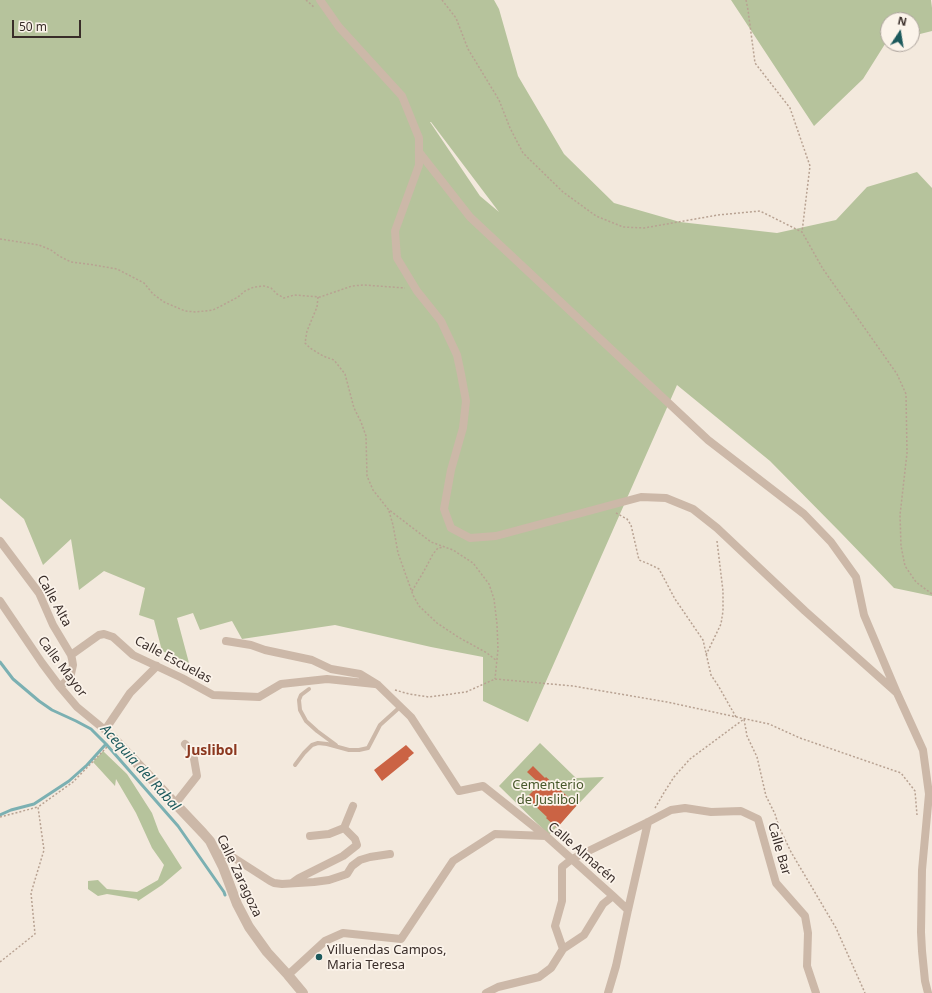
<!DOCTYPE html>
<html>
<head>
<meta charset="utf-8">
<style>
	body { margin:0 }
	#map { position:relative; width:932px; height:993px; overflow:hidden; background:#f3e9dd; font-family:"Noto Sans",sans-serif }
	canvas { display:block }
	.north { position:absolute; left:880px; top:12px; width:40px; height:40px; box-sizing:border-box; background:#fbf3ea; border:1px solid #ada49d; border-radius:50%; rotate:12deg; font-size:11px; font-weight:700; line-height:16px; text-align:center; color:#392d29 }
	.north::after { content:''; display:block; margin:auto; width:14px; height:18px; background:#1c595c; clip-path:polygon(50% 0,100% 100%,50% 72%,0 100%) }
	.scale { position:absolute; left:12px; top:20px; width:69px; height:18px; box-sizing:border-box; border:2px solid #392d29; border-top:0; padding-left:5px; font-size:12px; line-height:14px; white-space:nowrap; color:#392d29; -webkit-text-stroke:3px #fbf3ea; paint-order:stroke }
</style>
</head>
<body>
<div id="map">
<canvas width="932" height="993"></canvas>
<div class="north">N</div>
<div class="scale">50 m</div>
</div>
<script>
const ctx = document.querySelector('canvas').getContext('2d');
ctx.lineJoin = 'round';
function fill(path, color) {
  ctx.fillStyle = color;
  ctx.fill(path, 'evenodd');
}
function toPath(rows) {
  const path = new Path2D();
  for (const r of rows) {
    path.moveTo(r[0], r[1]);
    for (let i = 2; i < r.length; i += 2) path.lineTo(r[i], r[i + 1]);
  }
  return path;
}
function stroke(path, color, width, dash) {
  ctx.strokeStyle = color;
  ctx.lineWidth = width;
  ctx.lineCap = dash ? 'butt' : 'round';
  ctx.setLineDash(dash || []);
  ctx.stroke(path);
}
function drawText(font, color, halo, rows, align = 'center') {
  ctx.font = font + ' "Noto Sans",sans-serif';
  ctx.lineWidth = 3.5;
  ctx.setLineDash([]);
  ctx.textBaseline = 'middle';
  ctx.strokeStyle = halo;
  ctx.fillStyle = color;
  for (const [text, x, y, turn = 0] of rows) {
    ctx.save();
    ctx.translate(x, y);
    ctx.rotate((+turn || 0) * Math.PI / 180);
    ctx.textAlign = isNaN(turn) ? turn : align;
    if (halo) ctx.strokeText(text, 0, 0);
    ctx.fillText(text, 0, 0);
    ctx.restore();
  }
}
const green = toPath([
	[0,0,494,0,499,9,518,76,564,154,614,203,680,222,777,233,836,220,867,187,917,172,932,188,932,596,894,588,841,533,770,461,677,385,528,722,483,701,483,657,431,647,335,625,242,639,232,621,200,630,193,613,177,618,189,663,162,651,154,620,139,615,145,588,104,571,79,590,71,539,43,565,24,519,0,498],
	[430,122,431,122,499,212,480,196],
	[731,0,931,0,932,8,932,31,912,36,912,20,888,20,888,43,885,44,863,79,814,126],
	[540,743,576,778,604,777,549,835,499,786],
	[103,751,127,774,152,813,159,832,182,868,162,885,138,901,137,899,107,894,98,896,88,889,88,881,98,880,107,889,137,892,158,880,164,865,152,848,136,813,116,779,115,786,93,762]
]);
const stream = toPath([
	[0,662,13,679,39,701,52,710,76,721,91,729,106,744,178,826,224,892,225,895],
	[0,815,11,810,34,804,69,781,87,765,106,744]
]);
const building = toPath([
	[406,745,414,753,408,758,409,759,382,781,374,770],
	[533,766,545,778,546,777,577,805,557,828,546,818,547,817,532,803,531,804,526,798,540,784,527,772]
]);
const path = toPath([
	[306,0,315,8],
	[442,0,456,18,468,49,499,100,510,128,523,153,563,192,596,216,623,227,644,228,718,215,760,211,802,232,823,269,897,374,906,394,907,453,900,515,901,546,905,566,916,582,932,594],
	[746,0,748,10,755,63,790,108,810,166,802,232],
	[0,239,39,245,51,250,59,256,71,262,94,265,117,269,144,283,153,294,164,302,185,311,196,312,213,310,221,306,238,297,245,291,254,287,264,286,271,288,277,294,284,298,294,295,320,297,352,286,364,285,405,288],
	[318,297,317,307,307,331,305,343,310,348,323,356,334,360,345,374,354,408,361,422,366,436,367,476,373,490,388,509,431,542,453,550,473,563,489,584,494,599,497,624,498,649,495,679],
	[389,511,393,525,398,553,413,595,419,606,437,623,458,637,487,653,497,661],
	[616,513,627,519,631,525,639,560,649,564,659,569,675,599,703,640,711,675,719,687,736,717],
	[412,591,424,571,433,554,438,548,444,547],
	[706,655,721,624,723,611,723,591,717,541],
	[395,690,409,694,429,697,466,692,495,679,573,686,667,702,769,724,800,738,901,773,915,791,917,815],
	[655,808,665,791,674,777,690,759,744,719,747,736,757,757,766,796,775,814,779,827,791,852,836,928,865,993],
	[0,817,38,807],
	[0,962,35,934,31,893,44,850,38,807,73,782,107,747]
]);
const service = toPath([
	[309,689,301,695,299,700,300,710,306,721,317,731,336,745],
	[295,765,304,753,312,745,318,743,327,744,349,750,359,750,368,748,380,725,400,707]
]);
const minor = toPath([
	[320,0,339,27,402,96,419,138,419,165,395,231,397,258,417,291,441,321,457,355,461,374,466,401,463,428,451,470,444,509,451,528,470,538,496,536,641,497,666,498,693,509,717,528,805,611,897,693],
	[419,152,470,217,708,440,804,514,831,542,856,577,864,615,897,693,923,750,929,794,922,870,921,932,922,951,925,981,928,993],
	[0,541,39,593,53,625,71,655],
	[0,601,42,663,60,687,77,707,105,730,114,739],
	[226,641,251,645,265,650,312,660,331,669,360,674,378,685,411,717,459,791,483,786,546,836,613,896,628,910,616,966,608,993],
	[60,687,67,680,71,674,73,665,72,659,71,655,99,635,104,634,113,637,133,655,182,678,213,695,259,697,281,684,327,679,375,684],
	[105,730,130,693,157,666],
	[175,804,197,776,193,753,185,744],
	[310,836,329,834,344,828,353,806],
	[216,853,231,856,270,881,274,883,282,884,314,882,329,880,347,874,352,866,360,860,370,857,390,854],
	[292,883,299,878,343,856,357,845,355,839,344,828],
	[628,910,648,822],
	[563,949,555,926,562,901,562,867,572,859,648,822,671,810,685,808,711,812,741,811,758,819,776,883,805,916,808,933,807,966,816,993],
	[288,975,325,941,343,933,401,939,453,861,495,834,546,836],
	[486,993,498,987,539,977,551,968,563,949,584,935,603,904,613,896]
]);
const tertiary = toPath([
	[114,739,203,833,210,841,223,867,237,904,249,927,267,952,288,975,303,993]
]);
const markers = [
	[319,957,4,"#1c595c"]
];
const streetNames = [
	["Calle Alta",54,601,61],
	["Calle Escuelas",173,660,28],
	["Calle Mayor",62,667,53],
	["Calle Bar",779,849,74],
	["Calle Almacén",582,853,41],
	["Calle Zaragoza",239,876,65]
];
const parkNames = [
	["Cementerio",548,785],
	["de Juslibol",548,800]
];
const poiNames = [
	["Villuendas Campos,",327,950],
	["Maria Teresa",327,965]
];
const neighbourhoodNames = [
	["Juslibol",212,751]
];
const waterNames = [
	["Acequia del Rabal",140,768,48]
];
fill(green, '#b6c39c');
stroke(stream, '#7bb0b2', 3);
fill(building, '#cb6344');
stroke(path, '#b8a292', 1.5, [2, 2]);
stroke(service, '#ccb8a8', 4);
stroke(minor, '#ccb8a8', 8);
stroke(tertiary, '#ccb8a8', 10);
for (const [x, y, r, color] of markers) {
  const dot = new Path2D();
  dot.arc(x, y, r, 0, 2 * Math.PI);
  ctx.fillStyle = color;
  ctx.fill(dot);
  stroke(dot, '#fbf3ea', 1.5);
}
drawText('13px', '#392d29', '#fbf3ea', streetNames);
drawText('13px', '#48582b', '#fbf3ea', parkNames);
drawText('13px', '#392d29', '#fbf3ea', poiNames, 'left');
drawText('bold 14px', '#8b371e', '#fbf3ea', neighbourhoodNames);
drawText('italic 14px', '#1c595c', '#fbf3ea', waterNames);
</script>
</body>
</html>
